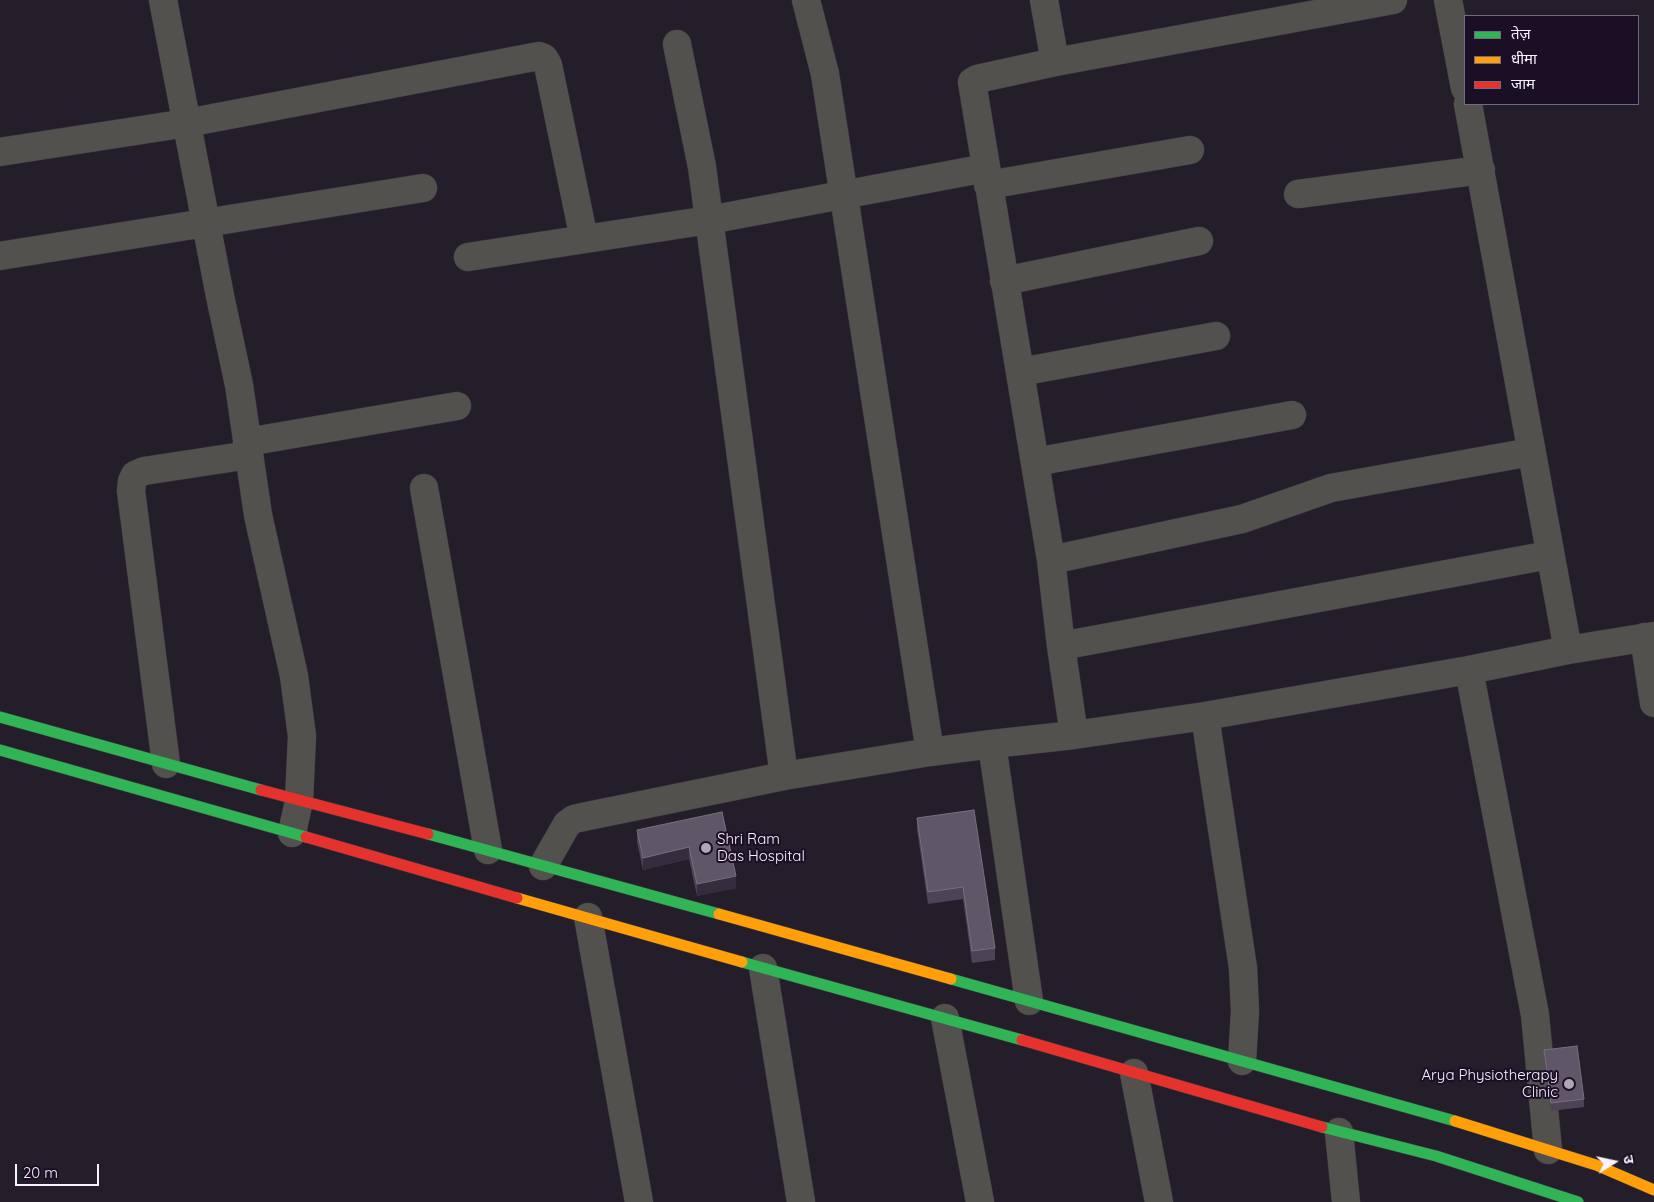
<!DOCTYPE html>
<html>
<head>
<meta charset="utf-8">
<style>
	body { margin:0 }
	#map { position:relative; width:1654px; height:1202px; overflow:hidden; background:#241e2a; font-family:Quicksand,"Noto Sans Devanagari",sans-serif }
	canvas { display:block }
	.legend { position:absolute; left:1464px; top:15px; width:175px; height:90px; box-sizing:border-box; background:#1b0f26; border:1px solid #736a7c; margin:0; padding:6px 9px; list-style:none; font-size:15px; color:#f7f3fd }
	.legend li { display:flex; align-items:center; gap:10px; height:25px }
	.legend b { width:25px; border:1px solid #736a7c }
	.north { position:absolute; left:1589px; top:1137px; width:50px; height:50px; -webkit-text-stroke:4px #1b0f26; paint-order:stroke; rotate:80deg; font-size:14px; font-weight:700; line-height:20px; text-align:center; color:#f7f3fd }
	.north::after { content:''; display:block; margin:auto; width:18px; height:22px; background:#f7f3fd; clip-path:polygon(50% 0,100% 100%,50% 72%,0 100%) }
	.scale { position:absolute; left:15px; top:1164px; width:84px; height:22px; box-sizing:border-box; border:2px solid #f7f3fd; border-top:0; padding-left:6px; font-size:15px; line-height:18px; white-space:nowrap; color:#f7f3fd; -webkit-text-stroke:4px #1b0f26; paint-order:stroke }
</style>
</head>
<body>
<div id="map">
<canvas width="1654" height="1202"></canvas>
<ul class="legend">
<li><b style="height:6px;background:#30b455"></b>तेज़</li>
<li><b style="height:6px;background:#ff9f0a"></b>धीमा</li>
<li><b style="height:6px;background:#e5322d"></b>जाम</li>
</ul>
<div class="north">उ</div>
<div class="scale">20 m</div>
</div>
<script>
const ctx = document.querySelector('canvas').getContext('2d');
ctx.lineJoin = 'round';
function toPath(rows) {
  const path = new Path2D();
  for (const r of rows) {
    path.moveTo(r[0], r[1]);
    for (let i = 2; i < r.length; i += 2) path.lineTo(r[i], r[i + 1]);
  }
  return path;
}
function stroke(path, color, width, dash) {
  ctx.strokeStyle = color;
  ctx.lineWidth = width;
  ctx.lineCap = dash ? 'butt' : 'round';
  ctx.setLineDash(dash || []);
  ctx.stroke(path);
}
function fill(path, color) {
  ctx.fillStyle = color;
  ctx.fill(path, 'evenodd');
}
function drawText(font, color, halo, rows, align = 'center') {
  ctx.font = font + ' Quicksand,sans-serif';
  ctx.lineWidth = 4;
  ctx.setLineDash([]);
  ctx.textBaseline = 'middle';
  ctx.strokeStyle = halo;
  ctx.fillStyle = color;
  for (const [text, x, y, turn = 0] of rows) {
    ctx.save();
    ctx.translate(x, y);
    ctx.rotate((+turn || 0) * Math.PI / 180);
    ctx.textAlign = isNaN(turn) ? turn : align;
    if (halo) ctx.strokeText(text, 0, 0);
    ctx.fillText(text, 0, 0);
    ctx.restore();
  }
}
const street = toPath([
	[163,0,220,296,239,385,258,515,294,676,302,736,299,801,292,833],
	[806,0,825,74,930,752],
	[1044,0,1055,62],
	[1448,0,1465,88],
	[677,44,702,167,784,776],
	[1468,104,1568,650],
	[0,152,187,123,539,56,544,58,548,65,584,239],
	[988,185,1190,150],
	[1298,194,1481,170],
	[0,256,423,188],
	[468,257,709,220,986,168],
	[1004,281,1199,241],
	[1020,372,1216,336],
	[247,442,457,406],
	[1035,462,1292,415],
	[424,488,488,850],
	[1051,560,1242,519,1331,488,1531,452],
	[1644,637,1654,703],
	[1061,646,1549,555],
	[1469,670,1535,1015,1548,1150],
	[1205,716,1243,968,1245,1011,1242,1061],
	[1074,735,1061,646,1051,560,972,82,977,79,1055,62,1393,0],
	[992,744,1029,1001],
	[166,764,131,491,132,481,135,475,144,471,249,455],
	[543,866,567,824,574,819,583,817,784,776,930,752,992,744,1074,735,1205,716,1469,670,1568,650,1654,636],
	[588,917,639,1202],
	[763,968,801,1202],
	[945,1018,980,1202],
	[1134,1073,1159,1202],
	[1339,1132,1346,1202]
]);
const fast = toPath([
	[0,717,261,790],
	[0,750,306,837],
	[428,834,719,914],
	[742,962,1022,1040],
	[951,979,1455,1121],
	[1322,1127,1436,1156,1578,1202]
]);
const slow = toPath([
	[517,898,742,962],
	[719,914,951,979],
	[1455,1121,1596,1165,1654,1190]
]);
const jam = toPath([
	[261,790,428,834],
	[306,837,517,898],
	[1022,1040,1322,1127]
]);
const wall = toPath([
	[974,810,995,948,995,960,972,963,963,899,928,904,917,830,917,818],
	[722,812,736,888,697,896,689,859,643,870,637,842,637,830],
	[1544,1050,1584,1099,1584,1107,1551,1111,1544,1058]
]);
const shadedWall = toPath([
	[689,847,689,859,643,870,643,858],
	[736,876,736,888,697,896,697,884]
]);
const building = toPath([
	[974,810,995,948,972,951,963,887,928,892,917,818,974,810],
	[722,812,736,876,697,884,689,847,643,858,637,830,722,812],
	[1577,1046,1584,1099,1551,1103,1544,1050,1577,1046]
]);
const markers = [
	[706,848,6,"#ada8b3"],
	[1569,1084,6,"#ada8b3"]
];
const poiNames = [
	["Shri Ram",717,839],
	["Das Hospital",717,856],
	["Arya Physiotherapy",1558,1075,"right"],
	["Clinic",1558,1092,"right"]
];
stroke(street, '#3d3842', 29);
stroke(fast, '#3d3842', 12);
stroke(slow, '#3d3842', 12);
stroke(jam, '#3d3842', 12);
stroke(street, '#52514e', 28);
stroke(fast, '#30b455', 11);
stroke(slow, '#ff9f0a', 11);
stroke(jam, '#e5322d', 11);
fill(wall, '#4d4356');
fill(shadedWall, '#352c3d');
fill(building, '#5f5668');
stroke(building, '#776f7f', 1);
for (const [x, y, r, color] of markers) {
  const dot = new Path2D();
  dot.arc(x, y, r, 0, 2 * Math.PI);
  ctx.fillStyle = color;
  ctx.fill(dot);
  stroke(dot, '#1b0f26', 2);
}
drawText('15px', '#f7f3fd', '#1b0f26', poiNames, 'left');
</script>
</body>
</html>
